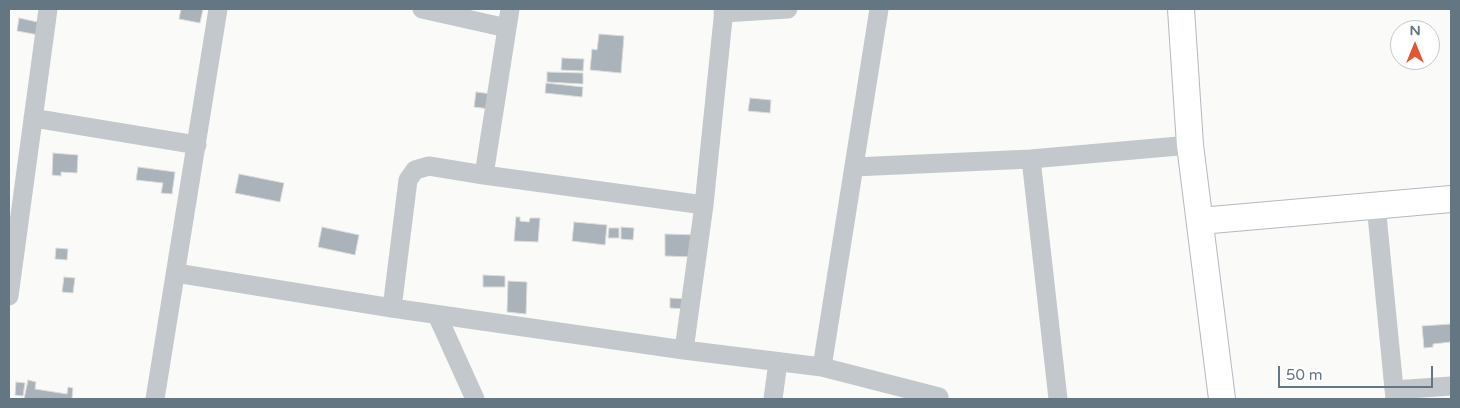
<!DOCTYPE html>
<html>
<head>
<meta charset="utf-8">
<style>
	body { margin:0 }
	#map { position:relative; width:1460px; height:408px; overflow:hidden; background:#fafaf8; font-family:"Varela Round",sans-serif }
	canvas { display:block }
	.frame { position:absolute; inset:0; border:10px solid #657683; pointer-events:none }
	.north { position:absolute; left:1390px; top:20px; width:50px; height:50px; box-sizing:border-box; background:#fff; border:1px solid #c1c8cd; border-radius:50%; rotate:0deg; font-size:14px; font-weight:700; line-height:20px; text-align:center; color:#657683 }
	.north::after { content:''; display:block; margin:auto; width:18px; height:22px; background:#e4572e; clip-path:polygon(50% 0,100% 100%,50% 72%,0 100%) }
	.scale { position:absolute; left:1278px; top:366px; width:155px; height:22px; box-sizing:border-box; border:2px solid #657683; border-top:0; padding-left:6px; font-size:15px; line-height:18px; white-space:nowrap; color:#657683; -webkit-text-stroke:4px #fff; paint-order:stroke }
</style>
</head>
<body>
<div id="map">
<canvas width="1460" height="408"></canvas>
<div class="frame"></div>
<div class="north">N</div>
<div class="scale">50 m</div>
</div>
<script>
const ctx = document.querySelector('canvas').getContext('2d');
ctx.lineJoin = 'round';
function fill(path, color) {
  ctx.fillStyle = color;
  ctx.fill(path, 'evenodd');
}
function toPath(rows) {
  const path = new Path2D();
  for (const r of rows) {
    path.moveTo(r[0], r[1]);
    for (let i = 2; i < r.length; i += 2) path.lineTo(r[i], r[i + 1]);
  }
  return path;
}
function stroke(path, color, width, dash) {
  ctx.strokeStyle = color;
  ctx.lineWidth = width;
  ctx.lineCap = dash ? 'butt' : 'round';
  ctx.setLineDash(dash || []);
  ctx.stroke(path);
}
const building = toPath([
	[181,9,203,9,200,23,179,19,181,9],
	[19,18,42,23,39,35,17,31,19,18],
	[599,34,624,36,621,73,590,70,592,49,597,50,599,34],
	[562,58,584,59,583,71,561,70,562,58],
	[547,72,583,73,583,84,547,82,547,72],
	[546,83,583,87,582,97,545,93,546,83],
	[476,92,492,94,490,109,474,107,476,92],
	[750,98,771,100,770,113,748,111,750,98],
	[53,153,78,155,77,173,61,172,61,176,52,175,53,153],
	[138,167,175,172,172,194,161,193,163,183,136,180,138,167],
	[239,174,284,183,280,202,235,193,239,174],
	[516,217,520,217,520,221,529,222,530,218,540,218,538,242,514,241,516,217],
	[574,222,607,225,605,245,572,241,574,222],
	[322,227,359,235,355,255,318,247,322,227],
	[621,227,634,228,633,240,621,239,621,227],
	[609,228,619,228,619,238,608,238,609,228],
	[665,234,697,235,696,257,665,256,665,234],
	[56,248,68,249,67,260,55,259,56,248],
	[483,275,505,276,505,287,483,287,483,275],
	[64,277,75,278,73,293,62,292,64,277],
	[508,281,527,282,526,314,507,312,508,281],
	[670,298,689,299,689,309,670,308,670,298],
	[1451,324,1451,342,1433,344,1433,347,1424,348,1422,326,1451,324],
	[28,380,36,382,35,389,67,394,68,387,73,388,72,399,24,399,28,380],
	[16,382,25,383,23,396,15,395,16,382]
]);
const street = toPath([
	[422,9,507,28],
	[723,13,788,9],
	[33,118,197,145],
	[1031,159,1058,399],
	[854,167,1031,159,1190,145],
	[484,175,510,9],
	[1376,205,1395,399],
	[176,273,392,308,684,350,822,367,939,397,938,399],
	[9,296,48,9],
	[392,308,408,180,415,170,429,166,484,175,704,205],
	[437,315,475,399],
	[684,350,704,205,724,9],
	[822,367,879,9],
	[1394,390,1451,386],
	[155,399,218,9],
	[773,399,778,362]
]);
const secondary = toPath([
	[1181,9,1190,145,1222,399],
	[1200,221,1451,199]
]);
fill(building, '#aab3b9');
stroke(building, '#dcdcda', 1);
stroke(secondary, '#b3babf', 28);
stroke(street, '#c3c8cc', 19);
stroke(secondary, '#fff', 26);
</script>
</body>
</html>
